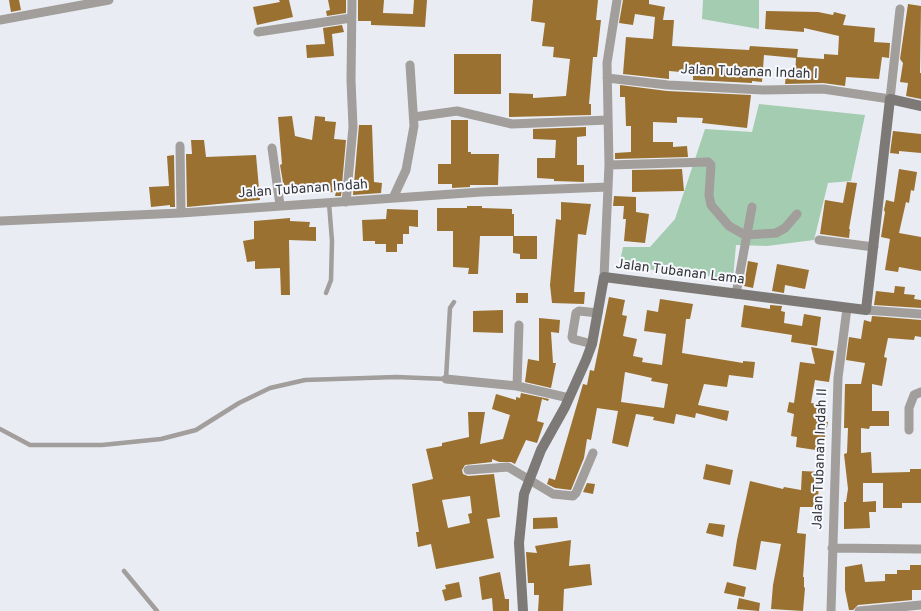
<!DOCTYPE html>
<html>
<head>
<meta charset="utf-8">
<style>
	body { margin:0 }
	canvas { display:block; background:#e9ecf2 }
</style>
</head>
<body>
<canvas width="921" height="611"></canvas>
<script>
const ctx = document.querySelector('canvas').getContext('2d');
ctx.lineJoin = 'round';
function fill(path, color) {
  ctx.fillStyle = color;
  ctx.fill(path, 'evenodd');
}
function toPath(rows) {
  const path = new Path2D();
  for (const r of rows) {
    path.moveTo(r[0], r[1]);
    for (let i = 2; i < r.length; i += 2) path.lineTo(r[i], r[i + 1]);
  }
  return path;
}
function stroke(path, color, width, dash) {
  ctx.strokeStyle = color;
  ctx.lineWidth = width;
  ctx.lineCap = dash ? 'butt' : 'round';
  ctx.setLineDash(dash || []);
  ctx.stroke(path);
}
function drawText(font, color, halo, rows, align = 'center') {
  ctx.font = font + ' Overpass,sans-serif';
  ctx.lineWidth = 4;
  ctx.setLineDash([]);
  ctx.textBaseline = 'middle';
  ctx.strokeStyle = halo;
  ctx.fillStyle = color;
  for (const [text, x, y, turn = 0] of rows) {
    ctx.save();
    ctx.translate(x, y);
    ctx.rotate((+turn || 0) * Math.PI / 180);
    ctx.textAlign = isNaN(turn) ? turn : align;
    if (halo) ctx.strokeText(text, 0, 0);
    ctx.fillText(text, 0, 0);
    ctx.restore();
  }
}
const green = toPath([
	[703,0,759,0,759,29,702,19],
	[759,104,865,115,851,181,828,183,814,240,767,246,736,245,733,279,619,266,623,247,650,247,675,219,705,129,752,132]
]);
const building = toPath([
	[9,0,19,0,21,10,11,12],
	[279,0,289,0,293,17,257,25,253,7,280,2],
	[328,0,346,0,346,13,327,16,326,11,330,10],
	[358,0,384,0,383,13,413,14,414,0,427,0,425,27,371,25,371,21,358,21],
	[533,0,598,0,596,20,601,20,597,57,593,57,589,104,591,104,591,115,509,117,509,93,533,94,533,98,566,96,570,59,553,57,554,47,542,46,545,23,531,21],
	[623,0,649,0,649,4,665,7,663,20,674,20,672,46,749,50,750,46,798,49,797,57,824,59,824,54,838,55,839,36,804,28,804,32,765,29,766,11,818,12,833,15,834,12,846,15,843,25,875,28,874,42,890,43,889,58,882,57,879,79,846,77,845,86,823,83,785,84,786,75,795,76,796,58,764,55,762,82,752,81,752,83,693,80,693,73,669,71,669,79,623,74,626,37,653,39,655,17,635,14,633,25,619,23],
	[908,4,921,6,920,73,921,73,921,99,906,96,908,83,900,82,903,63,900,59],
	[342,25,344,32,332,34,334,56,307,58,306,45,325,44,323,28],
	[454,54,501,54,501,94,454,94],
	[620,85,667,91,751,95,747,128,702,123,703,118,677,117,677,123,653,122,653,142,673,142,673,147,687,146,688,157,615,159,615,153,631,152,631,126,626,126,625,97,620,97],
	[292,116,295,136,312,140,315,116,325,117,325,121,336,122,334,139,346,140,341,196,335,196,336,192,285,194,280,165,282,164,278,117],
	[451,120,468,120,468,152,471,152,471,154,499,154,498,185,470,185,470,187,452,188,452,184,438,184,438,164,451,164],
	[359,125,372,125,374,182,382,183,381,193,353,195],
	[586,127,586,136,577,137,577,165,584,165,584,182,554,181,554,179,537,178,537,158,555,158,556,140,533,139,533,129],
	[893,131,921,134,921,153,899,151,899,154,890,153],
	[191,140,204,140,206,157,256,155,260,200,187,207,186,154,192,154],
	[174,155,175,207,170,207,170,205,151,207,149,187,169,186,167,156],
	[682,169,684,191,632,192,632,170],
	[899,169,917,172,914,191,911,190,909,203,906,202,899,233,921,237,921,271,899,267,898,272,885,270,890,239,881,237,885,212,884,210,886,200,894,202],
	[847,182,857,183,849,229,850,229,849,238,820,234,825,200,843,203],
	[614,196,636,197,636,212,649,214,645,243,624,241,626,219,623,219,624,206,613,206],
	[561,202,591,204,586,235,578,234,574,292,585,292,584,304,552,303,550,285,556,219,561,220],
	[467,206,482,206,482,208,512,209,512,214,514,214,514,236,537,236,537,259,520,259,520,254,513,253,513,236,480,236,478,274,468,274,469,268,453,267,453,231,437,231,437,208,467,208],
	[387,209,418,210,418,227,409,226,409,234,403,234,403,244,397,244,397,252,386,252,386,244,375,244,375,241,363,241,362,220,386,219],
	[290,218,290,221,310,222,309,227,316,227,316,241,289,240,290,295,281,295,280,268,255,269,255,261,247,262,243,241,254,239,254,221],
	[748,261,758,263,753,288,744,286],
	[777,264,809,270,805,289,785,285,784,293,772,291],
	[895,286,905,287,904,294,915,295,914,299,921,300,921,308,874,305,876,291,894,293],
	[516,293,528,293,528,303,516,303],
	[609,297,625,300,622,315,627,316,623,336,637,339,633,356,643,358,642,362,662,365,666,334,644,331,647,310,658,312,660,299,693,304,690,319,686,319,682,353,743,363,743,361,755,362,753,378,729,375,727,387,704,384,698,405,729,411,727,421,696,413,695,418,676,414,674,424,653,420,654,417,636,414,628,447,612,443,618,411,597,408,591,440,587,439,584,458,571,490,555,488,547,484,549,478,555,480,583,384,587,385,590,370,594,371],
	[625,372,652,378,651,381,668,384,664,408,621,402],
	[744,305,770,309,770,305,782,306,781,311,785,312,784,323,802,326,804,314,821,317,817,346,791,342,792,335,741,327],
	[503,310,503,333,473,332,473,311],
	[872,316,921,320,921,337,915,336,914,340,888,338,884,357,887,358,882,386,872,384,872,411,889,411,889,426,870,426,869,429,861,428,861,453,871,452,872,473,910,472,910,469,921,469,921,503,902,503,902,508,883,508,883,483,863,483,863,502,876,501,876,512,869,512,870,528,844,529,844,502,846,502,848,489,844,454,847,453,848,428,844,428,845,384,861,384,865,363,846,360,849,337,861,339,864,320,871,322],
	[539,318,560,320,559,333,551,332,553,363,556,363,551,388,525,382,528,359,539,361],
	[811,347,834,351,829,382,815,380,811,403,826,405,824,422,828,422,822,451,796,447,797,437,791,436,794,414,787,412,789,402,794,403,800,362,815,364],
	[521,393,549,399,548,401,542,399,537,421,544,423,537,443,526,440,515,464,511,462,499,462,492,459,492,462,465,465,462,470,463,474,468,476,494,474,500,517,487,519,494,558,436,569,431,544,418,547,416,532,419,532,412,484,433,479,426,449,442,446,442,443,469,437,468,412,485,412,480,444,503,439,510,415,492,409,496,394,516,400,516,397,520,398],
	[470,496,472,513,468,514,470,523,448,528,442,500],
	[706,464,733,470,730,485,703,479],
	[802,471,821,472,821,484,818,484,819,507,800,507,797,533,806,534,803,577,804,577,804,587,805,588,803,611,771,609,773,585,781,544,761,541,756,570,733,566,737,540,750,481,783,489,784,487,801,490],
	[587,483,595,484,593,494,583,492],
	[557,517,558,528,533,529,533,518],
	[709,523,725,525,723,537,706,533],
	[571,540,569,566,590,564,592,585,564,589,563,611,538,611,539,595,534,595,534,583,528,583,526,552,537,553,535,546],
	[862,564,865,582,885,581,885,574,897,574,897,570,910,570,910,565,921,565,921,590,912,590,912,600,858,605,853,610,849,610,845,590,845,567],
	[500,572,505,599,509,599,509,611,493,611,492,598,482,600,479,577],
	[459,582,462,597,445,601,442,590,446,589,445,585],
	[727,582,746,587,744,597,724,593],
	[739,598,760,603,759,611,737,609]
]);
const lane = toPath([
	[326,293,331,280,332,241,329,203],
	[0,429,30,445,102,445,161,439,196,430,239,403,270,388,305,380,396,377,446,379,450,308,454,302],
	[124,571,157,611]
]);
const street = toPath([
	[0,20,109,0],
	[258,32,351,18],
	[607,78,668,85,763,90,823,89,890,99,900,9],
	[414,117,457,111,512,124,608,120],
	[180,146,181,213],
	[272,148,280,205],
	[609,165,708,162,711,165,709,195,711,205,729,226,745,235,776,233,785,228,797,214],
	[393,198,406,170,414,126,410,65],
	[346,202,353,127,351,80,352,0],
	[0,221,181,213,481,192,608,187],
	[819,240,874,247],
	[604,277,609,165,607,63,617,0],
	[736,294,752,207],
	[866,310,921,314],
	[592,344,573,339,572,337,576,313,579,311,598,313],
	[446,379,517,386,569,398],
	[517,386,519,325],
	[909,430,909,408,914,395,921,392],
	[468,470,508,467,553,494,573,496,576,493,593,453],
	[832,548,921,549],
	[831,611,838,378,847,308],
	[859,611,921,605]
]);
const secondary = toPath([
	[523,611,519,543,524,494,541,450,565,407,586,360,592,344,604,277,866,310,890,99,921,106]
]);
const streetNames = [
	["Jalan Tubanan Indah I",749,73,2],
	["Jalan Tubanan Indah",303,190,-4],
	["Jalan Tubanan Lama",680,273,7],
	["Jalan Tubanan Indah II",821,459,-88]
];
fill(green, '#a4ccb0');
fill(building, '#9a7130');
stroke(lane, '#a19e9c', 4.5);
stroke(street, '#a19e9c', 9);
stroke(secondary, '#7c7976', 10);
drawText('14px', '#353638', '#f7f9fe', streetNames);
</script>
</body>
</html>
